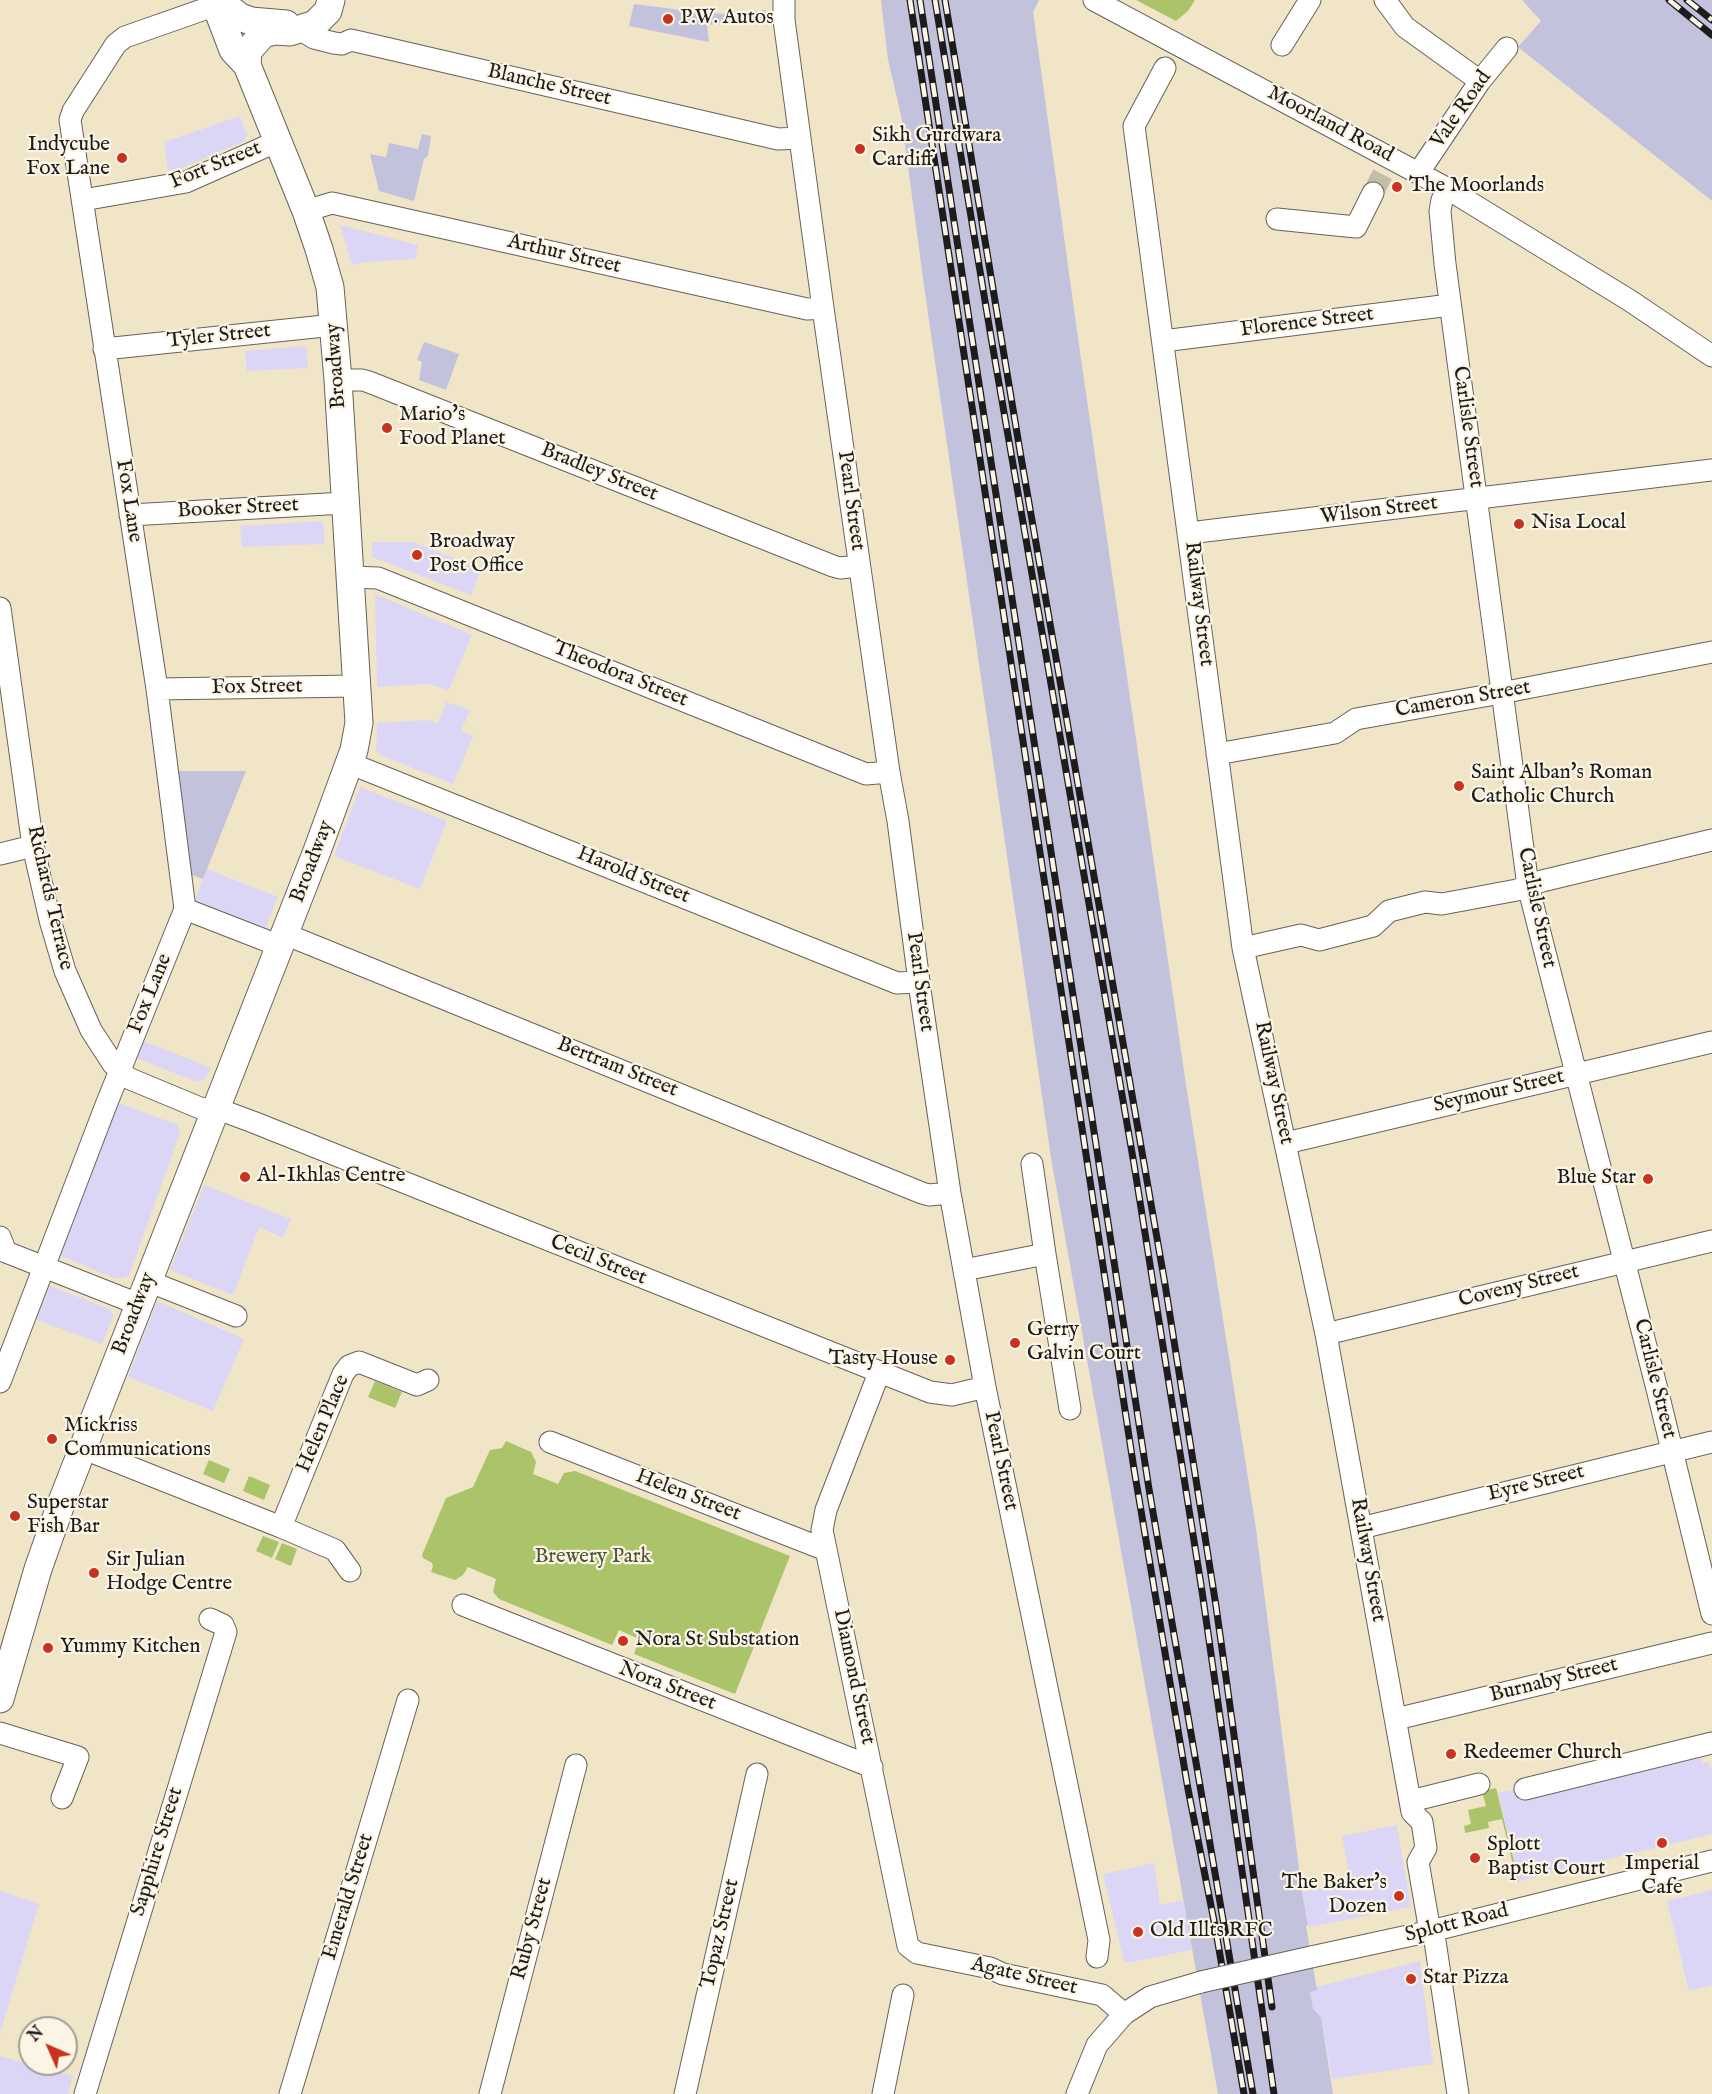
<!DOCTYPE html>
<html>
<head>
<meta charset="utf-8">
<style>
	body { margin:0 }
	#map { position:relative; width:1712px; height:2094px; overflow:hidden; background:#f1e5c8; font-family:"IM FELL English",serif }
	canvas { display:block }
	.north { position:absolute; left:18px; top:2016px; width:60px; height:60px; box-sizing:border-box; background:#fcf5e5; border:2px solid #a29e95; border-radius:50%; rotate:315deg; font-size:16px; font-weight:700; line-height:24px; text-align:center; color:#1c1c1c }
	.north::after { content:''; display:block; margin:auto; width:21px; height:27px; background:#c8321e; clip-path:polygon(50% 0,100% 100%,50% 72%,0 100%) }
</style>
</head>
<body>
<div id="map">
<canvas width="1712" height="2094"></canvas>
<div class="north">N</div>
</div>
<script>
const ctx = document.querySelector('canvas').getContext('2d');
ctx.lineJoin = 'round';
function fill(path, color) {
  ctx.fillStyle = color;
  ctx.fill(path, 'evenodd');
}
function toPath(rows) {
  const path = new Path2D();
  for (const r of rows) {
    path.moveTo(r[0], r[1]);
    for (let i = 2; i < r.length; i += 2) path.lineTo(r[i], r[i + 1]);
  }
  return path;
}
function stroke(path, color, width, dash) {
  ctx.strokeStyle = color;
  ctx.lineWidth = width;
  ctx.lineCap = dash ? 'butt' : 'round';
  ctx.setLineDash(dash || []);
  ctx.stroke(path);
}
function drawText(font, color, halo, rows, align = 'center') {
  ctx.font = font + ' "IM FELL English",serif';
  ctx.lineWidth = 4.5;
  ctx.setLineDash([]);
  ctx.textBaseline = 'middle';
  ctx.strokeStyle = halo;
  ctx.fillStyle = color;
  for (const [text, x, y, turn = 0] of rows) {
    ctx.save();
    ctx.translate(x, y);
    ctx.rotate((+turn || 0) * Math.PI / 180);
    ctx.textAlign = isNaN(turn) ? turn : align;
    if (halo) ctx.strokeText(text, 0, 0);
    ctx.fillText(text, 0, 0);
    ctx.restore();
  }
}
const built = toPath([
	[240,116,247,135,245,141,181,168,168,171,164,142],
	[340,225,418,245,415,259,367,262,352,265],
	[306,346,308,368,247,371,245,351],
	[323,521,325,544,242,547,240,526],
	[372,542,413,542,481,569,471,595,372,557],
	[375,594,472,635,449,690,428,684,377,687],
	[446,702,470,710,461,731,473,736,453,784,380,755,376,750,377,723,427,720,438,723],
	[360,787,447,821,420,889,334,856],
	[207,869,278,897,264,932,193,905],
	[141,1040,211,1068,205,1079,197,1082,134,1057],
	[116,1102,178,1125,180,1133,129,1276,117,1279,55,1254],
	[204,1185,291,1219,283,1238,259,1227,233,1295,170,1270],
	[45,1284,109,1309,114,1315,102,1344,32,1318],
	[157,1301,244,1339,213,1411,128,1377],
	[1699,1752,1702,1763,1709,1762,1712,1772,1712,1834,1519,1881,1498,1793],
	[1397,1825,1411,1907,1309,1927,1302,1892,1323,1888,1322,1884,1350,1878,1342,1836],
	[1154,1863,1160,1905,1183,1900,1192,1950,1127,1963,1124,1961,1103,1874],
	[1712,1890,1712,1985,1689,1991,1667,1901],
	[0,1891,39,1904,0,2033],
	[1420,1961,1433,2064,1332,2079,1321,2017,1313,2009,1310,1992,1317,1990,1316,1987],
	[0,2056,73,2076,68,2094,0,2094]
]);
const industrial = toPath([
	[881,0,1039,0,1033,12,1078,338,1185,1078,1256,1529,1302,1892,1308,1925,1306,1926,1317,1990,1310,1992,1313,2009,1321,2017,1333,2094,1218,2094,1051,1158,926,300,901,115,888,60],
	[1522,0,1712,0,1712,201,1518,47,1541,21],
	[634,4,705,13,733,14,766,10,766,19,707,25,709,42,629,26],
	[422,134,431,136,428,156,424,159,414,201,379,191,370,154,386,157,389,143,418,149],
	[424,342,459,354,446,390,419,380,422,362,417,360],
	[175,771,246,771,203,879,189,874]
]);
const green = toPath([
	[1136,0,1195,0,1188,11,1176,21],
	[375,1381,402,1392,395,1408,368,1397],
	[506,1441,531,1452,536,1462,533,1474,558,1484,564,1473,575,1471,790,1556,735,1694,634,1654,639,1639,619,1630,612,1645,499,1599,493,1592,496,1579,468,1567,463,1575,455,1580,431,1572,433,1566,432,1563,423,1558,422,1555,446,1498,473,1487,490,1450,502,1448],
	[209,1460,230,1469,224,1483,203,1474],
	[249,1476,270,1485,264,1500,243,1491],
	[263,1536,279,1542,272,1558,256,1551],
	[282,1543,297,1549,291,1566,275,1559],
	[1496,1788,1519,1881,1517,1882,1502,1819,1488,1822,1489,1828,1465,1833,1464,1826,1471,1824,1468,1810,1486,1806,1482,1791]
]);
const minorTunnel = toPath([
	[1373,193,1391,158]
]);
const minor = toPath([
	[784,0,784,20,823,308,889,772,898,821,921,997,950,1193,985,1387,1099,1940,1097,1957],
	[1094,0,1448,189,1629,300,1712,356],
	[1385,0,1405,27,1480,81],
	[301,30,314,38,334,43,342,44,351,40,778,139,799,138],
	[1282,45,1310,0],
	[1165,68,1134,126,1243,948,1326,1334,1412,1812,1422,1822,1426,1848,1418,1862,1428,1920,1435,1941,1458,2094],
	[1419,172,1480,81,1507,48],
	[1448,189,1442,200,1440,211,1445,264,1528,886,1657,1389,1712,1614],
	[83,200,186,182,278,141],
	[306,211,332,203,807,309,823,308],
	[1277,219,1356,227,1373,193],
	[1163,341,1450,305],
	[104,349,334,325],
	[338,380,362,380,369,382,833,566,840,568,859,566],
	[130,515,345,503],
	[1189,533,1712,470],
	[350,577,378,578,866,774,889,772],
	[0,608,33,846,50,920,65,971,91,1030,113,1064,128,1078,200,1108,226,1112,253,1122,930,1392,952,1395,985,1387],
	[157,689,356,686],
	[1217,754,1335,733,1356,719,1501,693,1712,652],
	[349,763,897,983,918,982],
	[0,854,33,846],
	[185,909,280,946],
	[285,934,922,1193,929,1195,950,1193],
	[1243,948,1301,935,1319,940,1373,926,1389,911,1425,902,1442,904,1517,890,1542,881,1712,840],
	[1286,1143,1712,1042],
	[1032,1164,1045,1254],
	[0,1237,6,1252,138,1304],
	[964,1270,1045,1254,1070,1409],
	[148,1281,236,1316],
	[1326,1334,1712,1241],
	[879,1373,826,1510,822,1530,908,1946,917,1953,990,1968,1003,1974,1102,1995,1124,2014],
	[0,1382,106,1105,185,909,157,689,70,120,73,111,116,44,125,37,222,3],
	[550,1442,826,1550],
	[82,1448,281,1527],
	[1361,1528,1712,1442],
	[350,1571,335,1550,281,1527,343,1374,349,1366,359,1362,417,1385,428,1380],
	[463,1605,872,1767],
	[1396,1719,1712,1643],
	[0,1733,78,1757,62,1798],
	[1525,1789,1712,1743],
	[1411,1801,1479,1784],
	[1311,1957,1431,1931,1712,1861],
	[85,2094,226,1632,223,1625,210,1619],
	[290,2094,408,1700],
	[490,2094,576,1765],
	[685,2094,757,1774],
	[883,2094,903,1995],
	[1077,2094,1097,2045,1124,2014,1150,1997,1201,1982]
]);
const major = toPath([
	[222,3,240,17,251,21,286,24],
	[247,65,248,51,263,34,275,31,290,32,315,24,328,11,331,0],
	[0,1699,38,1569,61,1504,317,851,354,750,359,723,338,380,330,287,319,249,306,211,247,65,233,50,220,16,221,0]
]);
const rail = toPath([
	[910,0,1134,1469,1188,1789,1215,1926,1244,2094],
	[920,0,1149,1489,1253,2094],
	[935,0,991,337,1134,1164,1202,1591,1274,2094],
	[945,0,1021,457,1165,1284,1216,1606,1272,2007],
	[1669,0,1712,35],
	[1687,0,1712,20]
]);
const minorBridge = toPath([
	[1201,1982,1311,1957]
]);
const markers = [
	[668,19,6,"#c8321e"],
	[860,149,6,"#c8321e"],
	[122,158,6,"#c8321e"],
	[1397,187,6,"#c8321e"],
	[387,428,6,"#c8321e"],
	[1519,524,6,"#c8321e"],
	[417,555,6,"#c8321e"],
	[1459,786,6,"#c8321e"],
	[245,1177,6,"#c8321e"],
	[1648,1179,6,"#c8321e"],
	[1015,1343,6,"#c8321e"],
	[950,1360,6,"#c8321e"],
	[52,1439,6,"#c8321e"],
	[15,1516,6,"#c8321e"],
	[94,1573,6,"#c8321e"],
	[623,1641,6,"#c8321e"],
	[48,1648,6,"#c8321e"],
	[1451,1754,6,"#c8321e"],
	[1662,1843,6,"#c8321e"],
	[1475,1858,6,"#c8321e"],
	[1399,1896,6,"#c8321e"],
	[1138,1932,6,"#c8321e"],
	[1411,1979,6,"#c8321e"]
];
const poiNames = [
	["P.W. Autos",680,19],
	["Sikh Gurdwara",872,137],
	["Cardiff",872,161],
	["Indycube",110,146,"right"],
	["Fox Lane",110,170,"right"],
	["The Moorlands",1409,187],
	["Mario's",399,416],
	["Food Planet",399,440],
	["Nisa Local",1531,524],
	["Broadway",429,543],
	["Post Office",429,567],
	["Saint Alban's Roman",1471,774],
	["Catholic Church",1471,798],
	["Al-Ikhlas Centre",257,1177],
	["Blue Star",1636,1179,"right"],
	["Gerry",1027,1331],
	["Galvin Court",1027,1355],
	["Tasty House",938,1360,"right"],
	["Mickriss",64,1427],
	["Communications",64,1451],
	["Superstar",27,1504],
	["Fish Bar",27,1528],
	["Sir Julian",106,1561],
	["Hodge Centre",106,1585],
	["Nora St Substation",635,1641],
	["Yummy Kitchen",60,1648],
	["Redeemer Church",1463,1754],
	["Splott",1487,1846],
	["Baptist Court",1487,1870],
	["Imperial",1662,1865,"center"],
	["Cafe",1662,1889,"center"],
	["The Baker's",1387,1884,"right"],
	["Dozen",1387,1908,"right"],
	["Old Illts RFC",1150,1932],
	["Star Pizza",1423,1979]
];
const streetNames = [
	["Blanche Street",549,86,13],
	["Vale Road",1462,110,-55],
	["Moorland Road",1330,125,28],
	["Fort Street",216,166,-22],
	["Arthur Street",564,255,13],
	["Florence Street",1307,323,-7],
	["Tyler Street",219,337,-6],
	["Broadway",337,366,-94],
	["Carlisle Street",1467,427,82],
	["Bradley Street",599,473,22],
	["Fox Lane",128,501,81],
	["Pearl Street",850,501,82],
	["Booker Street",238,509,-3],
	["Wilson Street",1379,511,-7],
	["Railway Street",1198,604,83],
	["Theodora Street",620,675,22],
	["Fox Street",257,688,-1],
	["Cameron Street",1463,700,-10],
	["Broadway",313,862,-69],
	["Harold Street",633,876,22],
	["Richards Terrace",49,898,77],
	["Carlisle Street",1536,908,78],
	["Pearl Street",919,982,82],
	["Fox Lane",151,994,-68],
	["Bertram Street",617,1068,22],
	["Railway Street",1273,1083,78],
	["Seymour Street",1499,1092,-13],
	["Cecil Street",598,1261,22],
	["Coveny Street",1519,1287,-14],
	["Broadway",135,1314,-69],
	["Carlisle Street",1654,1379,76],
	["Helen Place",324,1424,-67],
	["Pearl Street",1000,1461,78],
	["Eyre Street",1536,1484,-14],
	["Helen Street",688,1496,21],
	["Railway Street",1367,1560,80],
	["Diamond Street",853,1677,78],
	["Burnaby Street",1554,1681,-14],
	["Nora Street",667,1687,21],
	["Sapphire Street",158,1852,-73],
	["Emerald Street",349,1897,-73],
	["Splott Road",1457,1924,-14],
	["Ruby Street",533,1929,-75],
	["Topaz Street",721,1934,-77],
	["Agate Street",1024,1977,13]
];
const parkNames = [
	["Brewery Park",593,1558]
];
fill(built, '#dcd6f6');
fill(industrial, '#c2c2dc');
fill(green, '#abc369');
stroke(minorTunnel, '#c6bda6', 21, [21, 10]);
stroke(minor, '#676258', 23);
stroke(major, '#676258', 29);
stroke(minor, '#fff', 21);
stroke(major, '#fff', 27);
stroke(rail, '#1c1c1c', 7);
stroke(rail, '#fcf5e5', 4.5, [14]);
stroke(minorBridge, '#676258', 23, []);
stroke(minorBridge, '#fff', 21);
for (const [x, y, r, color] of markers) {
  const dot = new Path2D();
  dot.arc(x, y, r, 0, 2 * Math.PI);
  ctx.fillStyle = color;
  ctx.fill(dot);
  stroke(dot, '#fcf5e5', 2);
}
drawText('21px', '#1c1c1c', '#fcf5e5', poiNames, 'left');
drawText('21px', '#1c1c1c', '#fcf5e5', streetNames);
drawText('21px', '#4e5637', '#fcf5e5', parkNames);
</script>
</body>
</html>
